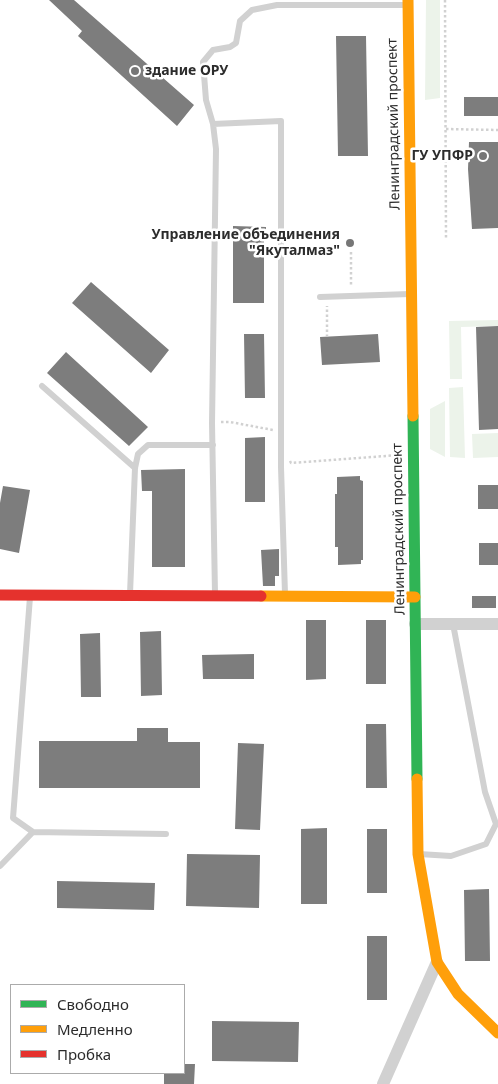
<!DOCTYPE html>
<html>
<head>
<meta charset="utf-8">
<style>
	body { margin:0 }
	#map { position:relative; width:498px; height:1084px; overflow:hidden; background:#fff; font-family:"Noto Sans",sans-serif }
	canvas { display:block }
	.legend { position:absolute; left:10px; top:984px; width:175px; height:90px; box-sizing:border-box; background:#fff; border:1px solid #ababab; margin:0; padding:6px 9px; list-style:none; font-size:15px; color:#2c2c2c }
	.legend li { display:flex; align-items:center; gap:10px; height:25px }
	.legend b { width:25px; border:1px solid #ababab }
</style>
</head>
<body>
<div id="map">
<canvas width="498" height="1084"></canvas>
<ul class="legend">
<li><b style="height:6px;background:#30b455"></b>Свободно</li>
<li><b style="height:6px;background:#ff9f0a"></b>Медленно</li>
<li><b style="height:6px;background:#e5322d"></b>Пробка</li>
</ul>
</div>
<script>
const ctx = document.querySelector('canvas').getContext('2d');
ctx.lineJoin = 'round';
function fill(path, color) {
  ctx.fillStyle = color;
  ctx.fill(path, 'evenodd');
}
function toPath(rows) {
  const path = new Path2D();
  for (const r of rows) {
    path.moveTo(r[0], r[1]);
    for (let i = 2; i < r.length; i += 2) path.lineTo(r[i], r[i + 1]);
  }
  return path;
}
function stroke(path, color, width, dash) {
  ctx.strokeStyle = color;
  ctx.lineWidth = width;
  ctx.lineCap = dash ? 'butt' : 'round';
  ctx.setLineDash(dash || []);
  ctx.stroke(path);
}
function drawText(font, color, halo, rows, align = 'center') {
  ctx.font = font + ' "Noto Sans",sans-serif';
  ctx.lineWidth = 5;
  ctx.setLineDash([]);
  ctx.textBaseline = 'middle';
  ctx.strokeStyle = halo;
  ctx.fillStyle = color;
  for (const [text, x, y, turn = 0] of rows) {
    ctx.save();
    ctx.translate(x, y);
    ctx.rotate((+turn || 0) * Math.PI / 180);
    ctx.textAlign = isNaN(turn) ? turn : align;
    if (halo) ctx.strokeText(text, 0, 0);
    ctx.fillText(text, 0, 0);
    ctx.restore();
  }
}
const green = toPath([
	[426,0,440,0,440,98,425,100],
	[498,320,498,326,461,327,462,379,450,379,449,321],
	[463,387,465,458,450,457,449,388],
	[445,401,445,457,430,449,430,409],
	[498,433,498,457,473,458,472,434]
]);
const building = toPath([
	[49,0,74,0,194,105,177,126,78,36,82,31],
	[336,36,366,36,368,156,338,156],
	[464,97,498,97,498,116,464,116],
	[469,142,498,142,498,228,472,229,468,169],
	[233,226,266,227,266,238,264,238,264,303,233,303],
	[91,282,169,350,151,373,72,303],
	[498,326,498,429,479,430,476,327],
	[244,334,264,334,265,398,245,398],
	[378,334,380,362,322,365,320,337],
	[66,352,148,427,129,446,47,373],
	[265,437,265,502,245,502,245,438],
	[185,469,185,567,152,567,152,491,142,491,141,470],
	[360,476,360,480,363,481,363,560,361,560,361,564,338,565,338,547,335,547,335,494,337,494,337,477],
	[478,485,498,485,498,509,478,509],
	[3,486,30,490,19,553,0,549,0,503],
	[479,543,498,543,498,565,479,565],
	[279,549,279,576,275,576,275,586,263,586,261,550],
	[472,596,496,596,496,608,472,608],
	[306,620,326,620,326,679,306,680],
	[366,620,386,620,386,684,366,684],
	[161,631,162,695,141,696,140,632],
	[100,633,101,697,81,697,80,634],
	[254,654,254,679,203,679,202,655],
	[366,724,386,724,387,788,366,788],
	[137,728,168,728,168,742,200,742,200,788,39,788,39,741,137,741],
	[238,743,264,744,260,830,235,829],
	[327,828,327,904,301,904,301,829],
	[367,829,387,829,387,893,367,893],
	[187,854,260,855,259,908,186,906],
	[57,881,155,883,154,910,57,908],
	[489,889,490,961,465,961,464,890],
	[367,936,387,936,387,1000,367,1000],
	[212,1021,299,1022,298,1062,212,1061],
	[184,1064,195,1064,194,1084,164,1084,164,1073,184,1073]
]);
const path = toPath([
	[445,0,446,238],
	[446,129,498,130],
	[351,252,351,287],
	[327,337,327,306],
	[221,422,230,422,273,430],
	[290,461,291,463,399,455]
]);
const lane = toPath([
	[213,124,281,121,281,467,285,594],
	[320,297,410,294],
	[42,386,135,468],
	[130,594,135,468,138,454,148,445,213,445],
	[215,594,212,423,216,149,213,124,206,100,203,62,213,50,230,47,236,43,240,21,252,10,277,5,407,5],
	[30,597,13,818,33,832,166,834],
	[419,854,451,856,486,844,496,824,485,792,453,624],
	[0,866,33,832]
]);
const street = toPath([
	[415,624,498,624],
	[383,1084,437,962]
]);
const fast = toPath([
	[413,416,417,779]
]);
const slow = toPath([
	[408,0,413,416],
	[261,596,415,597],
	[417,779,418,854,437,962,458,994,498,1033]
]);
const jam = toPath([
	[0,595,261,596]
]);
const markers = [
	[135,71,5,"#767676"],
	[483,156,5,"#767676"],
	[350,243,5,"#767676"]
];
const poiNames = [
	["здание ОРУ",145,71,"left"],
	["ГУ УПФР",473,156],
	["Управление объединения",340,235],
	["\"Якуталмаз\"",340,251]
];
const streetNames = [
	["Ленинградский проспект",394,124,-91],
	["Ленинградский проспект",399,529,-91]
];
fill(green, '#ecf3ea');
fill(building, '#7d7d7d');
stroke(path, '#d1d1d1', 2.5, [2.5, 2.5]);
stroke(lane, '#d1d1d1', 6);
stroke(street, '#d1d1d1', 12);
stroke(fast, '#30b455', 11);
stroke(slow, '#ff9f0a', 11);
stroke(jam, '#e5322d', 11);
for (const [x, y, r, color] of markers) {
  const dot = new Path2D();
  dot.arc(x, y, r, 0, 2 * Math.PI);
  ctx.fillStyle = color;
  ctx.fill(dot);
  stroke(dot, '#fff', 2);
}
drawText('bold 14px', '#2c2c2c', '#fff', poiNames, 'right');
drawText('14px', '#2c2c2c', '#fff', streetNames);
</script>
</body>
</html>
